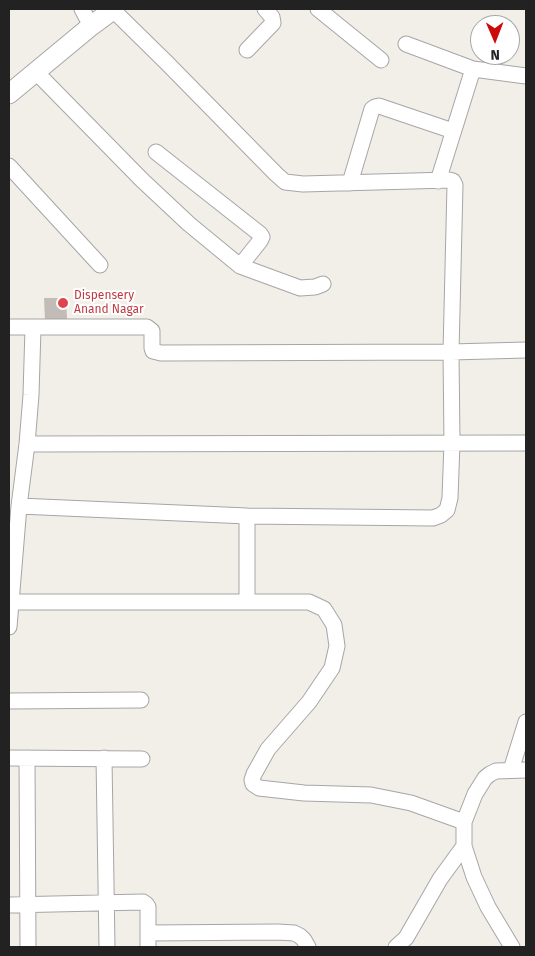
<!DOCTYPE html>
<html>
<head>
<meta charset="utf-8">
<style>
	body { margin:0 }
	#map { position:relative; width:535px; height:956px; overflow:hidden; background:#f2efe9; font-family:"Fira Sans",sans-serif }
	canvas { display:block }
	.frame { position:absolute; inset:0; border:10px solid #222; pointer-events:none }
	.north { position:absolute; left:470px; top:15px; width:50px; height:50px; box-sizing:border-box; background:#fff; border:1px solid #a7a7a7; border-radius:50%; rotate:179deg; font-size:14px; font-weight:700; line-height:20px; text-align:center; color:#222 }
	.north::after { content:''; display:block; margin:auto; width:18px; height:22px; background:#cb0a09; clip-path:polygon(50% 0,100% 100%,50% 72%,0 100%) }
</style>
</head>
<body>
<div id="map">
<canvas width="535" height="956"></canvas>
<div class="frame"></div>
<div class="north">N</div>
</div>
<script>
const ctx = document.querySelector('canvas').getContext('2d');
ctx.lineJoin = 'round';
function fill(path, color) {
  ctx.fillStyle = color;
  ctx.fill(path, 'evenodd');
}
function toPath(rows) {
  const path = new Path2D();
  for (const r of rows) {
    path.moveTo(r[0], r[1]);
    for (let i = 2; i < r.length; i += 2) path.lineTo(r[i], r[i + 1]);
  }
  return path;
}
function stroke(path, color, width, dash) {
  ctx.strokeStyle = color;
  ctx.lineWidth = width;
  ctx.lineCap = dash ? 'butt' : 'round';
  ctx.setLineDash(dash || []);
  ctx.stroke(path);
}
function drawText(font, color, halo, rows, align = 'center') {
  ctx.font = font + ' "Fira Sans",sans-serif';
  ctx.lineWidth = 4;
  ctx.setLineDash([]);
  ctx.textBaseline = 'middle';
  ctx.strokeStyle = halo;
  ctx.fillStyle = color;
  for (const [text, x, y, turn = 0] of rows) {
    ctx.save();
    ctx.translate(x, y);
    ctx.rotate((+turn || 0) * Math.PI / 180);
    ctx.textAlign = isNaN(turn) ? turn : align;
    if (halo) ctx.strokeText(text, 0, 0);
    ctx.fillText(text, 0, 0);
    ctx.restore();
  }
}
const building = toPath([
	[44,298,66,298,67,319,45,320]
]);
const minor = toPath([
	[82,9,91,26],
	[318,9,381,60],
	[406,44,473,69,526,76],
	[247,50,273,23,272,17,265,9],
	[36,72,142,180,189,224,240,266,260,241,262,237,260,234,156,152],
	[9,166,100,265],
	[438,181,473,69],
	[350,183,372,109,375,107,379,106,453,131],
	[240,266,300,288,315,287,323,284],
	[9,327,147,327,152,331,152,348,153,351,161,353,451,352,526,350],
	[27,444,526,443],
	[19,506,247,516,433,518,441,515,447,510,450,498,452,443,451,352,455,185,453,181,449,180,303,184,285,182,276,174,166,62,113,10],
	[10,602,309,602,324,609,334,625,337,646,332,668,309,702,268,749,254,774,252,780,253,784,259,788,304,793,371,795,411,803,464,822,464,846,474,877,488,907,512,947],
	[247,602,247,516],
	[9,627,19,506,27,444,31,395,33,328],
	[9,701,141,700],
	[9,758,142,759],
	[27,758,28,947],
	[104,758,107,947],
	[511,770,526,722],
	[464,822,475,794,485,778,490,774,496,771,526,770],
	[9,905,143,902,146,904,148,907,148,947],
	[148,933,278,932,294,933,300,936,304,940,308,947],
	[396,947,406,938,440,879,464,846]
]);
const tertiary = toPath([
	[9,94,91,26,114,9]
]);
const markers = [
	[63,303,6,"#e0444e"]
];
const healthNames = [
	["Dispensery",74,296],
	["Anand Nagar",74,310]
];
fill(building, '#c2bbb6');
stroke(minor, '#a6a6a6', 17);
stroke(tertiary, '#a6a6a6', 21);
stroke(minor, '#fff', 15);
stroke(tertiary, '#fff', 19);
for (const [x, y, r, color] of markers) {
  const dot = new Path2D();
  dot.arc(x, y, r, 0, 2 * Math.PI);
  ctx.fillStyle = color;
  ctx.fill(dot);
  stroke(dot, '#fff', 2);
}
drawText('12px', '#be3a42', '#fff', healthNames, 'left');
</script>
</body>
</html>
